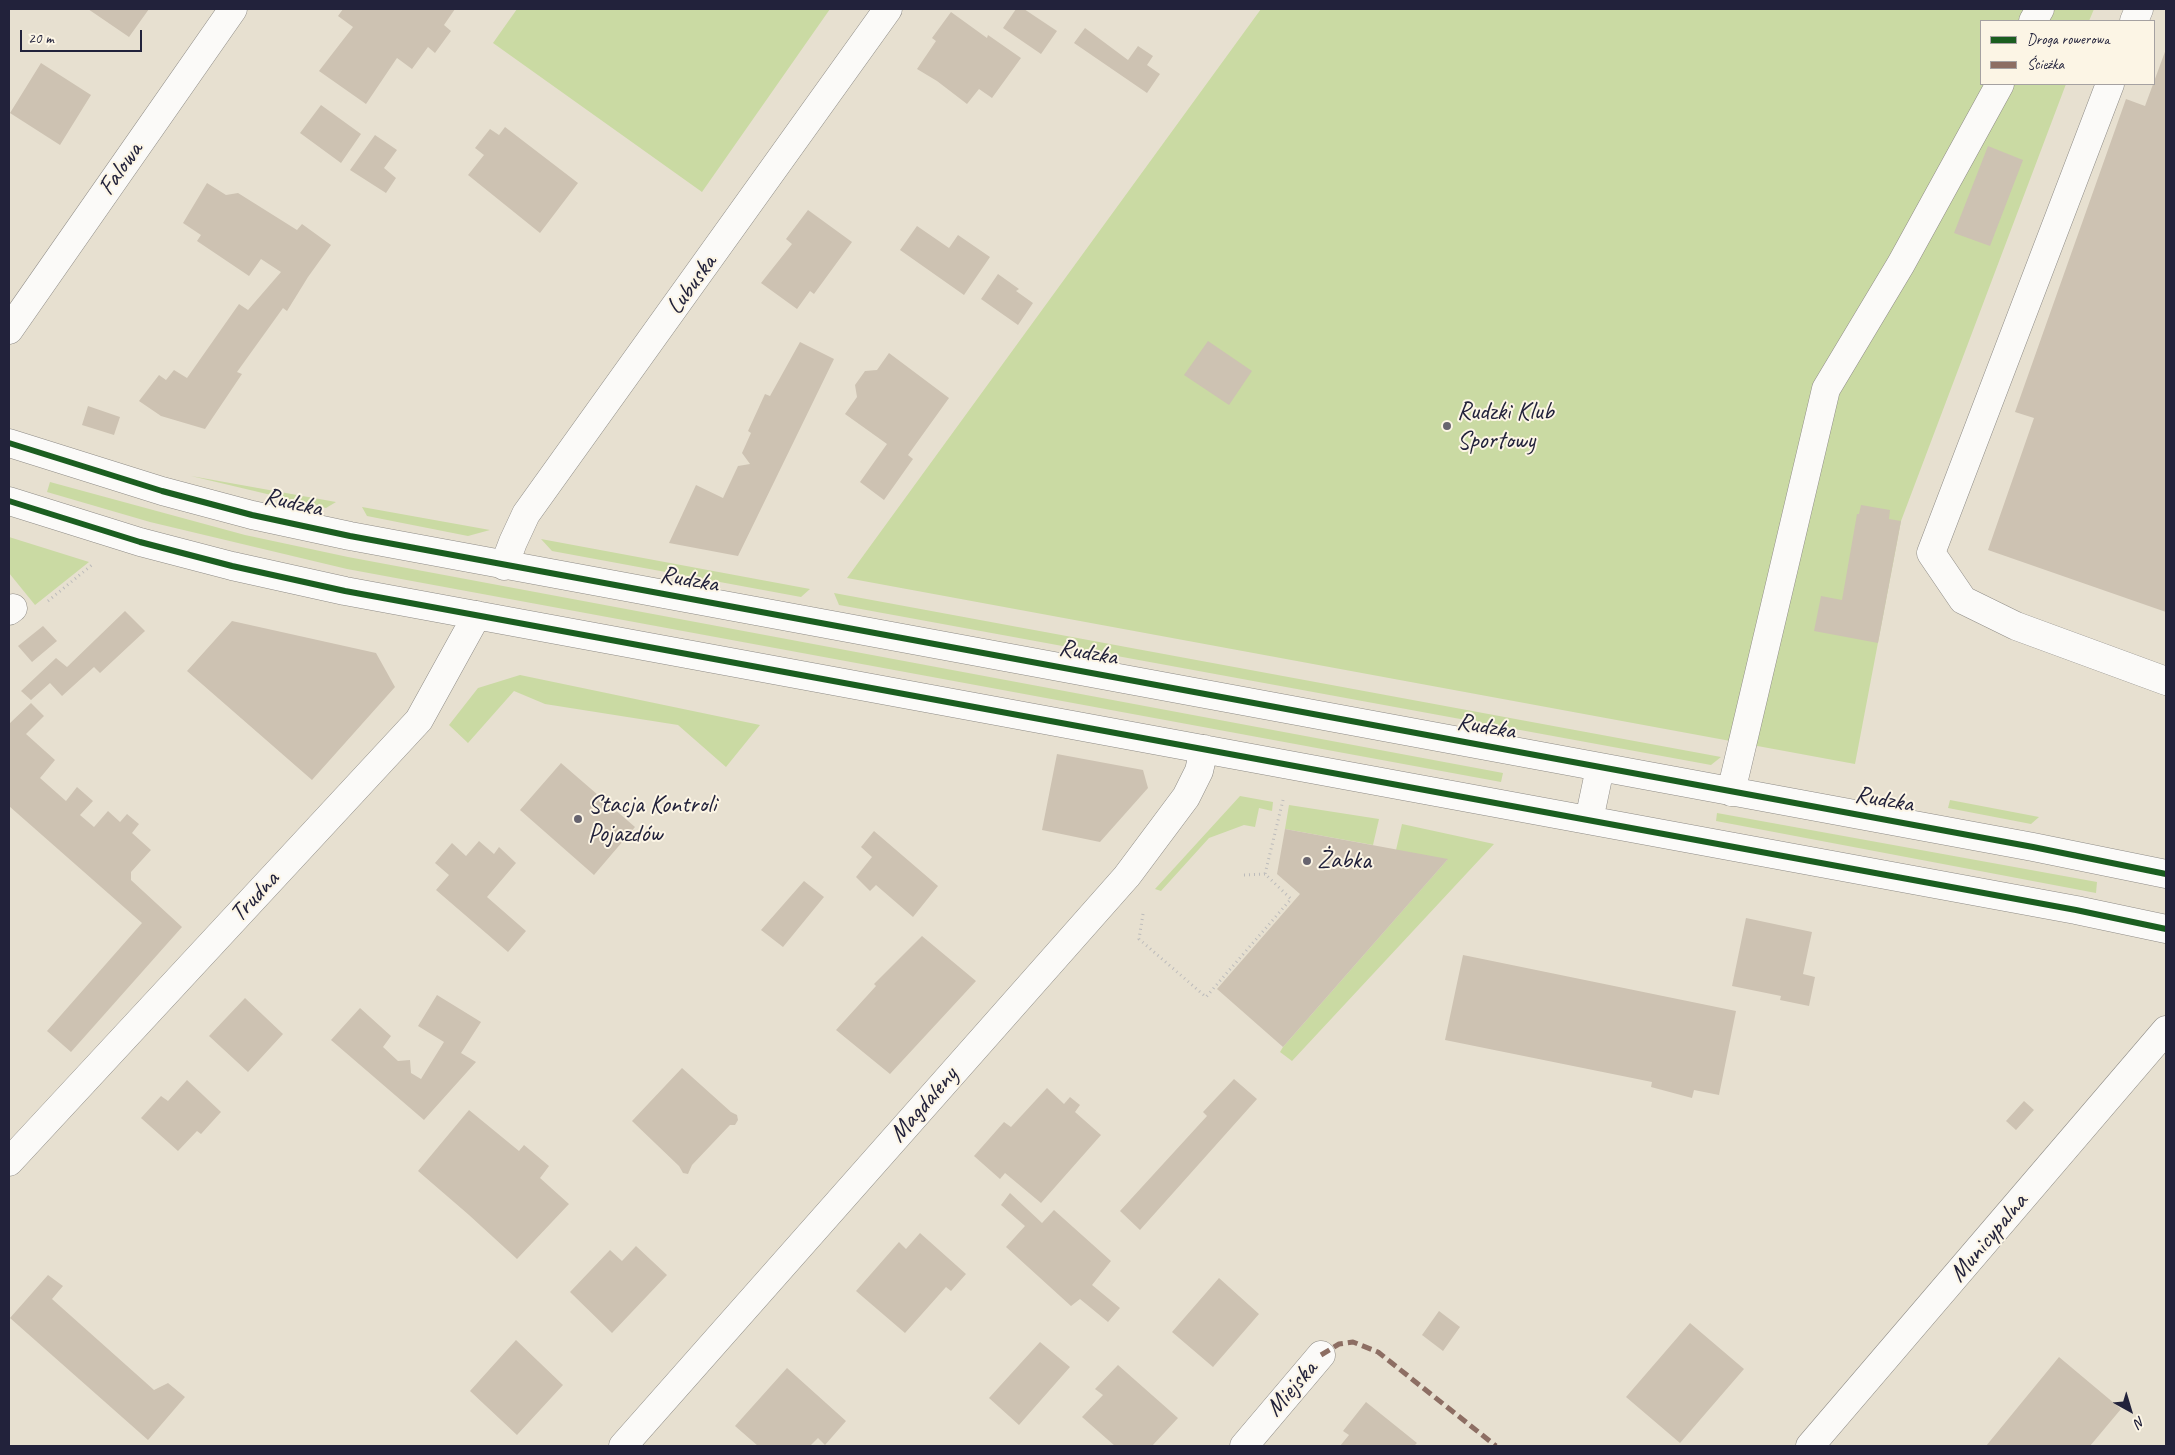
<!DOCTYPE html>
<html>
<head>
<meta charset="utf-8">
<style>
	body { margin:0 }
	#map { position:relative; width:2175px; height:1455px; overflow:hidden; background:#e7e0d0; font-family:Caveat,sans-serif }
	canvas { display:block }
	.frame { position:absolute; inset:0; border:10px solid #22223b; pointer-events:none }
	.legend { position:absolute; left:1980px; top:20px; width:175px; height:65px; box-sizing:border-box; background:#fcf5e5; border:1px solid #a5a1a1; margin:0; padding:6px 9px; list-style:none; font-size:15px; color:#22223b }
	.legend li { display:flex; align-items:center; gap:10px; height:25px }
	.legend b { width:25px; border:1px solid #a5a1a1 }
	.north { position:absolute; left:2105px; top:1385px; width:50px; height:50px; -webkit-text-stroke:4px #fcf5e5; paint-order:stroke; rotate:141deg; font-size:14px; font-weight:700; line-height:20px; text-align:center; color:#22223b }
	.north::after { content:''; display:block; margin:auto; width:18px; height:22px; background:#22223b; clip-path:polygon(50% 0,100% 100%,50% 72%,0 100%) }
	.scale { position:absolute; left:20px; top:30px; width:122px; height:22px; box-sizing:border-box; border:2px solid #22223b; border-top:0; padding-left:6px; font-size:15px; line-height:18px; white-space:nowrap; color:#22223b; -webkit-text-stroke:4px #fcf5e5; paint-order:stroke }
</style>
</head>
<body>
<div id="map">
<canvas width="2175" height="1455"></canvas>
<div class="frame"></div>
<ul class="legend">
<li><b style="height:6px;background:#1b5e20"></b>Droga rowerowa</li>
<li><b style="height:6px;background:#8d6e63"></b>Ścieżka</li>
</ul>
<div class="north">N</div>
<div class="scale">20 m</div>
</div>
<script>
const ctx = document.querySelector('canvas').getContext('2d');
ctx.lineJoin = 'round';
function fill(path, color) {
  ctx.fillStyle = color;
  ctx.fill(path, 'evenodd');
}
function toPath(rows) {
  const path = new Path2D();
  for (const r of rows) {
    path.moveTo(r[0], r[1]);
    for (let i = 2; i < r.length; i += 2) path.lineTo(r[i], r[i + 1]);
  }
  return path;
}
function stroke(path, color, width, dash) {
  ctx.strokeStyle = color;
  ctx.lineWidth = width;
  ctx.lineCap = dash ? 'butt' : 'round';
  ctx.setLineDash(dash || []);
  ctx.stroke(path);
}
function drawText(font, color, halo, rows, align = 'center') {
  ctx.font = font + ' Caveat,sans-serif';
  ctx.lineWidth = 4;
  ctx.setLineDash([]);
  ctx.textBaseline = 'middle';
  ctx.strokeStyle = halo;
  ctx.fillStyle = color;
  for (const [text, x, y, turn = 0] of rows) {
    ctx.save();
    ctx.translate(x, y);
    ctx.rotate((+turn || 0) * Math.PI / 180);
    ctx.textAlign = isNaN(turn) ? turn : align;
    if (halo) ctx.strokeText(text, 0, 0);
    ctx.fillText(text, 0, 0);
    ctx.restore();
  }
}
const green = toPath([
	[517,9,830,9,702,192,493,43],
	[1261,9,2094,9,2089,21,1981,21,1981,84,2066,84,1901,521,1855,764,847,578],
	[191,476,336,502,326,508],
	[50,482,245,535,348,557,1503,773,1501,782,347,569,150,522,47,492],
	[362,507,490,530,468,536,367,516],
	[9,537,89,562,35,605,9,573],
	[541,539,810,589,801,597,552,551],
	[834,593,1721,757,1711,765,839,605],
	[520,675,760,725,726,767,678,725,545,704,514,691,468,743,449,725,478,688],
	[1240,796,1273,802,1272,811,1259,808,1255,827,1244,825,1209,838,1161,891,1155,889],
	[1950,800,2039,817,2031,824,1948,808],
	[1289,805,1379,819,1373,845,1285,829],
	[1717,813,2097,882,2096,893,1716,821],
	[1402,824,1494,844,1292,1061,1280,1052,1283,1047,1447,860,1396,850]
]);
const building = toPath([
	[88,9,149,9,129,37],
	[343,9,455,9,444,25,451,31,435,53,428,47,412,69,397,58,366,104,319,71,353,27,338,16],
	[1016,9,1024,9,1057,31,1041,54,1003,28],
	[951,12,987,38,988,35,1021,58,992,98,979,89,967,104,937,81,917,69,936,41,932,38],
	[1085,28,1128,60,1138,46,1153,56,1147,65,1160,74,1147,93,1074,43],
	[2166,49,2166,612,1988,550,2034,418,2015,412,2126,99,2145,106],
	[41,63,91,95,60,145,10,113],
	[321,105,361,134,341,163,300,133],
	[505,127,578,183,540,233,468,175,484,155,475,148,490,129,499,135],
	[375,135,397,150,384,168,396,178,386,193,350,170],
	[1988,146,2023,160,1990,246,1954,233],
	[207,183,226,195,238,193,297,230,302,224,331,245,308,277,287,311,283,308,237,372,242,374,205,429,161,416,139,401,159,375,166,380,174,370,187,378,239,304,248,310,281,272,261,259,249,276,197,241,201,235,183,223],
	[808,210,852,242,814,294,810,291,797,309,761,283,792,244,786,239],
	[917,226,949,248,958,235,990,257,964,295,900,250],
	[998,274,1019,289,1016,291,1033,303,1018,325,981,299],
	[1208,341,1252,371,1229,405,1184,375],
	[800,342,834,359,738,556,669,543,696,485,723,498,738,466,750,464,742,453,751,433,748,431,765,394,770,396],
	[889,353,949,398,908,455,913,459,884,500,860,482,887,444,845,414,857,397,855,385,865,371,877,370],
	[88,406,120,417,114,435,82,425],
	[1861,505,1890,510,1889,519,1901,521,1878,643,1814,631,1821,596,1842,600,1857,514,1859,514],
	[125,611,145,631,100,673,94,667,62,696,50,683,31,700,21,691,56,658,67,667],
	[232,621,376,653,395,687,312,780,187,671],
	[43,626,57,641,32,662,18,646],
	[31,703,44,716,26,734,55,760,40,778,66,801,77,787,93,801,80,815,94,827,108,811,120,822,127,814,139,824,132,833,151,850,131,872,131,880,182,927,71,1052,47,1031,142,923,9,806,9,724],
	[1057,754,1143,770,1148,788,1100,842,1042,830],
	[561,763,635,827,594,875,520,810],
	[1285,829,1448,859,1283,1047,1217,989,1300,894,1277,874],
	[874,831,938,886,913,917,876,885,870,891,856,877,872,857,861,847],
	[479,841,494,854,499,847,516,863,487,897,526,931,508,952,436,890,449,875,435,863,452,843,466,856],
	[804,881,824,897,783,947,761,930],
	[1746,918,1812,932,1803,974,1815,977,1809,1006,1780,1000,1781,996,1732,986],
	[922,936,976,981,890,1074,836,1030,876,986,874,984],
	[1463,955,1736,1011,1719,1095,1694,1090,1692,1098,1651,1087,1652,1082,1445,1040],
	[437,995,481,1022,461,1053,476,1062,424,1120,331,1040,360,1008,391,1036,383,1047,398,1061,410,1060,411,1073,421,1079,444,1042,418,1026],
	[245,998,283,1034,248,1072,209,1036],
	[682,1068,731,1112,737,1115,738,1120,735,1125,730,1125,692,1165,688,1174,683,1173,679,1166,632,1121],
	[1234,1079,1257,1099,1140,1230,1120,1211,1207,1116,1203,1112],
	[187,1080,221,1112,201,1134,197,1131,178,1151,141,1118,161,1096,168,1101],
	[1047,1088,1064,1104,1070,1097,1080,1105,1075,1112,1101,1135,1041,1203,1005,1173,1000,1179,974,1156,1004,1122,1011,1127],
	[2024,1101,2034,1110,2016,1130,2006,1121],
	[469,1110,519,1151,524,1145,549,1166,540,1178,569,1204,517,1259,469,1215,418,1171],
	[1010,1193,1042,1223,1054,1210,1111,1261,1092,1285,1120,1308,1108,1322,1080,1299,1071,1306,1006,1247,1025,1226,1001,1205],
	[920,1233,966,1274,951,1291,946,1287,905,1333,856,1291,899,1242,906,1249],
	[636,1246,667,1275,612,1333,570,1292,610,1250,622,1261],
	[48,1275,63,1286,52,1299,154,1390,168,1383,185,1397,148,1440,10,1318],
	[1219,1278,1259,1314,1213,1367,1172,1332],
	[1439,1311,1460,1327,1443,1351,1422,1335],
	[1690,1323,1744,1369,1680,1443,1626,1397],
	[516,1340,563,1385,517,1435,470,1391],
	[1040,1342,1070,1367,1019,1425,989,1398],
	[2059,1357,2121,1409,2090,1446,1986,1446],
	[1118,1365,1178,1418,1152,1446,1115,1446,1082,1417,1103,1395,1095,1389],
	[787,1368,846,1421,825,1445,818,1438,810,1446,758,1446,735,1426],
	[1366,1402,1417,1443,1414,1446,1340,1446,1349,1435,1343,1431]
]);
const path = toPath([
	[48,601,93,564],
	[1244,875,1265,874],
	[1143,914,1139,939,1206,997,1291,899,1265,874,1283,800]
]);
const minor = toPath([
	[2033,21,2040,9],
	[2134,21,2139,9],
	[2110,84,1931,553,1963,600,2016,626,2166,681],
	[9,330,233,9],
	[9,443,162,491,252,515,350,536,2033,847,2166,874],
	[9,501,140,542,232,566,345,591,2076,910,2166,929],
	[504,566,513,542,526,514,888,9],
	[9,611,13,608],
	[1731,792,1826,389,1901,264,2000,84],
	[1589,820,1600,768],
	[9,1162,419,720,477,615],
	[623,1446,1127,876,1186,797,1199,771,1204,749],
	[1244,1446,1321,1355],
	[1810,1446,2166,1030]
]);
const quiet = toPath([
	[1321,1355,1339,1344,1353,1342,1378,1352,1496,1446]
]);
const cycleway = toPath([
	[9,443,162,491,252,515,350,536,2033,847,2166,874],
	[9,501,140,542,232,566,345,591,2076,910,2166,929]
]);
const markers = [
	[1447,426,5,"#67646f"],
	[578,819,5,"#67646f"],
	[1307,861,5,"#67646f"]
];
const streetNames = [
	["Falowa",121,169,-55],
	["Lubuska",692,285,-54],
	["Rudzka",293,503,13],
	["Rudzka",689,580,10],
	["Rudzka",1088,653,10],
	["Rudzka",1486,727,10],
	["Rudzka",1884,800,10],
	["Trudna",255,897,-47],
	["Magdaleny",924,1105,-49],
	["Municypalna",1989,1238,-50],
	["Miejska",1292,1389,-49]
];
const poiNames = [
	["Rudzki Klub",1457,412],
	["Sportowy",1457,441],
	["Stacja Kontroli",588,805],
	["Pojazdów",588,834],
	["Żabka",1317,861]
];
fill(green, '#cadaa3');
fill(building, '#cdc2b2');
stroke(minor, '#8e8b86', 29);
stroke(path, '#bcbbbb', 3, [1, 4]);
stroke(minor, '#fbfaf8', 28);
stroke(quiet, '#8d6e63', 5, [10, 5]);
stroke(cycleway, '#1b5e20', 6);
for (const [x, y, r, color] of markers) {
  const dot = new Path2D();
  dot.arc(x, y, r, 0, 2 * Math.PI);
  ctx.fillStyle = color;
  ctx.fill(dot);
  stroke(dot, '#fcf5e5', 2);
}
drawText('25px', '#22223b', '#fcf5e5', streetNames);
drawText('25px', '#22223b', '#fcf5e5', poiNames, 'left');
</script>
</body>
</html>
